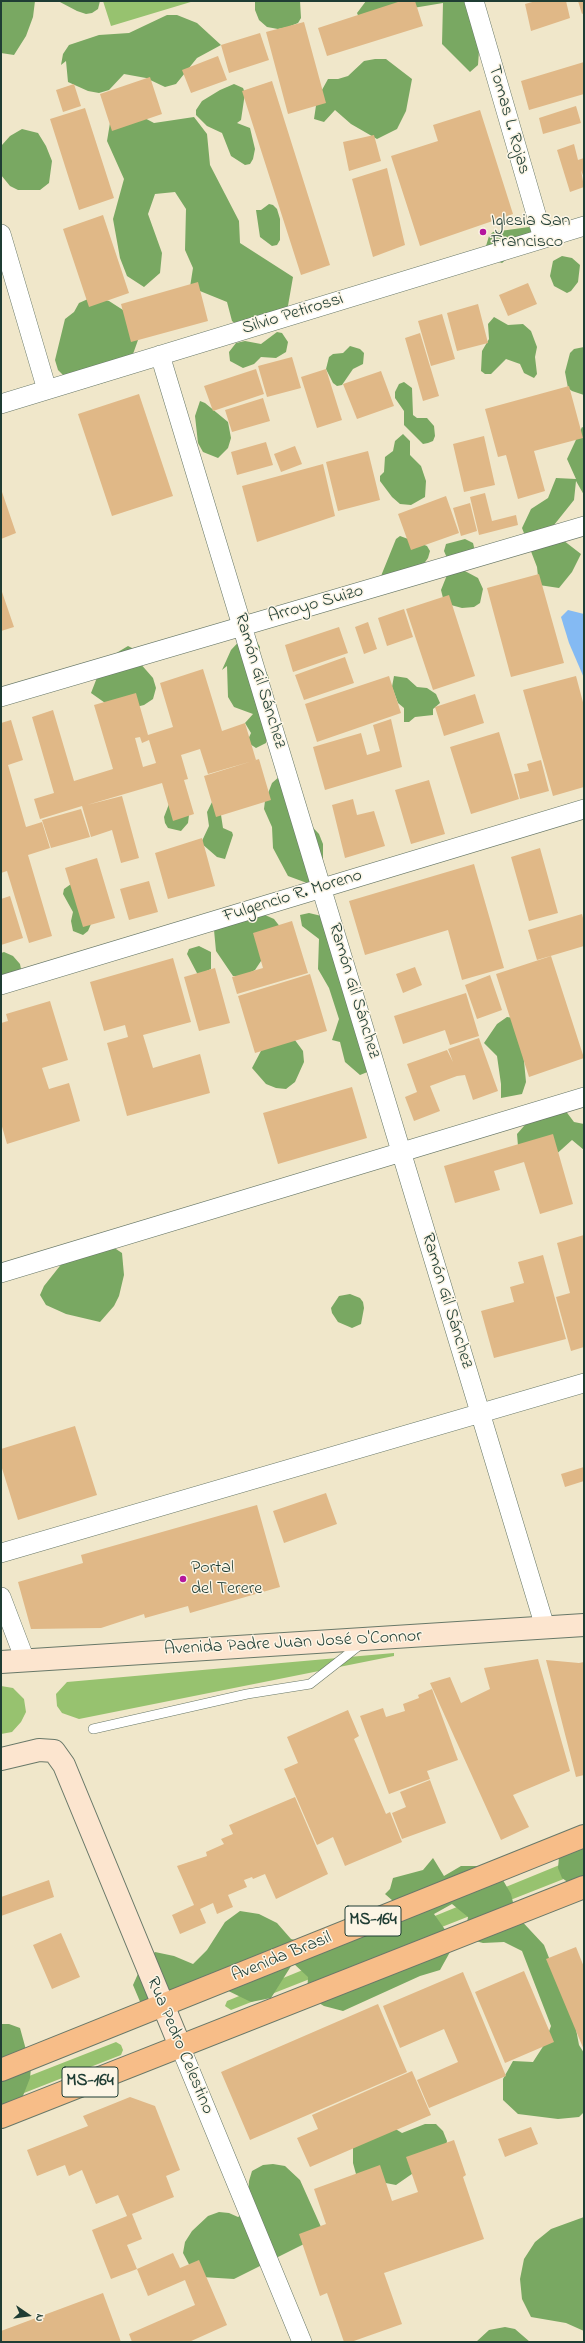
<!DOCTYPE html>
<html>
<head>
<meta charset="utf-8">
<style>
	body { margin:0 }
	#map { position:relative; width:585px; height:2343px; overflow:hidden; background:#f0e7ca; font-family:"Indie Flower",sans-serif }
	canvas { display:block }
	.frame { position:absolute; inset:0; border:2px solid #1f3d34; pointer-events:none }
	.north { position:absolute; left:8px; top:2295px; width:40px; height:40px; -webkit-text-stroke:3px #fcf5e5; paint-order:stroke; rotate:103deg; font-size:11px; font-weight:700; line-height:16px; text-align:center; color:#1f3d34 }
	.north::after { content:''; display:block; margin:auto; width:14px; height:18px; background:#1f3d34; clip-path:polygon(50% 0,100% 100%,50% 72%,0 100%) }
</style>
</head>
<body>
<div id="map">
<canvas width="585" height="2343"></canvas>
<div class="frame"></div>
<div class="north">N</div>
</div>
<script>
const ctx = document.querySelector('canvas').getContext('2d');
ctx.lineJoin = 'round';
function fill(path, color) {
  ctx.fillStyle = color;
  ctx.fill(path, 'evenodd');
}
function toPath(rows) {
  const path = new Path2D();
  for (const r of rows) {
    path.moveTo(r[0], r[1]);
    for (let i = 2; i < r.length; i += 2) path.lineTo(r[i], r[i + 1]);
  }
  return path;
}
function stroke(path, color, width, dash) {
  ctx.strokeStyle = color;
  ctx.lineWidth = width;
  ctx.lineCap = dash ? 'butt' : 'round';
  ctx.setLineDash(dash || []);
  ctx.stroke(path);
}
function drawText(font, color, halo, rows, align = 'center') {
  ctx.font = font + ' "Indie Flower",sans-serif';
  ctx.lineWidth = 3;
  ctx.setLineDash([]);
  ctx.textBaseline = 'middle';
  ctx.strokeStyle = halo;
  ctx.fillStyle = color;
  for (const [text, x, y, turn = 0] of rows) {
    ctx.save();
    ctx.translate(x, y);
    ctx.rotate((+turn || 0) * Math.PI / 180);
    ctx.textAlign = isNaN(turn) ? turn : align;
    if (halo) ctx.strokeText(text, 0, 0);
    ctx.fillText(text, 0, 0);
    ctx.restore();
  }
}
const green = toPath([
	[103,1,194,1,111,26],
	[394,1653,394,1656,79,1719,62,1713,57,1706,56,1694,67,1682],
	[1,1686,13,1688,24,1699,26,1712,21,1722,12,1732,1,1734],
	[584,1855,584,1871,231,2010,225,2006,227,2001],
	[116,2042,121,2045,123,2050,121,2055,1,2102,1,2087]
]);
const forest = toPath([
	[1,1,35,1,33,17,26,36,14,55,1,53],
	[58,1,100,1,98,9,92,13,86,14,77,11],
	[255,1,300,1,301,18,298,23,288,27,278,29,267,27,259,20,255,10],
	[366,1,475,1,481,23,478,65,470,72,442,44,443,3,413,8,361,22,357,13],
	[167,15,177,15,197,23,221,45,197,58,176,84,165,87,146,78,124,74,109,90,99,93,88,91,68,82,66,61,61,65,63,54,69,45,99,35,129,33],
	[375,59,386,59,412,79,406,111,397,129,377,139,351,124,335,110,324,122,314,119,317,99,328,79,338,79,348,76,364,61],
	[234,84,243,88,245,93,241,120,237,123,250,128,255,149,253,159,250,164,245,165,231,156,222,133,207,126,196,115,196,110,202,101,220,90],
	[120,105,154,123,194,117,207,134,210,165,239,221,240,243,293,277,286,317,270,332,248,334,232,321,227,302,190,287,193,268,185,250,186,209,175,192,155,194,148,214,162,253,160,273,144,287,127,276,120,258,113,219,124,179,107,141,110,123],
	[22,129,38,133,46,146,52,161,49,183,40,190,18,190,10,186,1,175,2,145,10,136],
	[269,204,273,205,277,209,280,219,280,240,277,245,272,246,260,237,256,210,261,210],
	[529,227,532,232,516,251,502,263,492,260,486,246,489,236,493,232],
	[562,256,572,258,580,265,578,282,571,291,567,293,554,286,550,276,553,261],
	[98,298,109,301,137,319,138,340,127,371,106,382,96,385,66,378,58,370,55,360,65,319,74,312,79,303,88,299],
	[494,317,508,325,523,324,531,331,537,347,535,357,537,374,534,378,524,373,520,364,506,359,491,374,485,374,481,371,482,351,489,339,488,324],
	[277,332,282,333,288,342,286,352,276,358,261,357,254,364,243,368,230,361,229,352,236,343,245,341,261,344],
	[350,346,360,349,364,353,363,364,353,369,342,385,337,386,333,383,326,369,329,357,333,354,343,353],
	[584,347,584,395,572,391,568,388,565,372,570,353,574,349],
	[404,382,412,388,413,415,417,418,427,418,434,426,435,436,433,441,428,443,423,444,404,425,404,411,395,398,395,392,399,384],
	[200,401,205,403,228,422,231,438,228,448,218,458,203,452,198,443,195,416],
	[582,427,584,428,584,495,576,481,574,500,550,530,581,554,572,572,559,588,539,585,537,567,522,528,531,509,548,498,556,478,576,479,567,459],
	[403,434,410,441,410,455,421,466,426,481,425,497,411,505,400,504,392,497,380,481,380,476,384,472,385,457,393,451,395,441],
	[400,536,427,546,430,551,428,558,423,565,381,576,396,539],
	[465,539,473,543,475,551,447,558,444,551,446,544],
	[463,570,478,578,483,589,480,603,474,607,462,608,451,605,443,598,441,590,447,575],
	[245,635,254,637,260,647,260,659,269,678,266,743,256,748,247,742,251,733,245,723,253,714,234,707,228,697,227,666,222,670,231,650],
	[128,646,138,651,139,662,153,678,156,688,153,699,144,705,124,710,108,705,91,693,98,675,118,652],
	[394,676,407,678,417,687,427,688,436,694,440,703,433,709,433,715,415,717,409,722,404,722,404,708,398,703,392,687],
	[280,776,304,818,319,834,323,844,323,864,317,881,307,883,288,876,273,848,272,827,264,809,265,801,272,783],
	[213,800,221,815,223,828,232,832,233,835,225,859,217,857,201,843,209,826,207,812],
	[169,804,189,815,188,823,181,831,168,828,165,823,164,817],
	[71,884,91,924,88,931,83,935,73,931,71,921,73,912,63,894,64,889],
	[309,913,330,918,370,1071,360,1075,345,1062,340,1042,332,1040,339,1019,329,988,318,969,319,939,302,926,300,915],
	[265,915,274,919,281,928,280,949,261,961,255,970,243,976,233,976,216,951,214,930],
	[199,946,211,952,211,969,198,975,187,954,189,949],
	[4,952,13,956,20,964,21,969,1,980,1,953],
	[507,1017,520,1019,526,1082,522,1094,501,1098,501,1084,497,1056,484,1043,497,1024],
	[289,1032,303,1051,304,1062,295,1082,286,1089,276,1088,266,1084,252,1068,262,1049],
	[565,1110,574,1122,584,1124,584,1150,572,1140,552,1158,518,1146,517,1134,531,1118],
	[113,1247,122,1253,124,1275,119,1296,114,1306,100,1322,66,1314,46,1305,40,1295,44,1286,63,1262],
	[350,1294,360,1298,363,1302,364,1308,361,1324,352,1328,338,1322,332,1313,331,1308,339,1296],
	[584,1841,584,1885,569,1883,562,1878,558,1868,560,1846],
	[433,1858,444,1876,461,1866,481,1866,500,1875,511,1894,516,1915,544,1945,560,1986,571,2003,579,2045,584,2053,584,2112,579,2117,558,2119,518,2114,503,2100,503,2079,513,2061,533,2062,544,2045,551,2026,522,1951,504,1942,483,1943,464,1938,468,1917,452,1904,434,1914,446,1931,450,1952,440,1970,420,1976,343,2011,324,2006,307,1996,308,1977,293,1963,271,1998,251,2002,214,1984,141,2004,133,1985,141,1967,155,1952,174,1956,193,1964,207,1950,225,1922,240,1911,259,1914,277,1923,291,1939,330,1949,349,1940,396,1927,409,1915,385,1894,390,1889,393,1878,423,1870],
	[1,2024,9,2024,20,2028,31,2068,30,2078,19,2106,1,2118],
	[425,2124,436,2124,443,2131,447,2141,445,2151,396,2185,365,2179,356,2174,353,2163,353,2142,394,2128,402,2133],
	[273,2164,285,2166,300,2180,321,2227,308,2242,234,2279,202,2277,193,2272,183,2253,185,2242,192,2231,208,2216,219,2212,229,2213,238,2217,247,2212,249,2181,252,2171,263,2165],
	[584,2217,584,2331,566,2323,531,2317,522,2299,520,2279,524,2259,535,2242,551,2229],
	[505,2327,515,2329,530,2342,476,2342,489,2330]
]);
const water = toPath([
	[568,610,584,614,584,678,569,643,561,617]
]);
const building = toPath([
	[401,1,415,1,423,26,327,56,318,28],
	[536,1,566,1,570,18,531,31,525,4],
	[578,1,584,1,584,13,582,14],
	[304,22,326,103,288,114,266,32],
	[260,33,269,60,229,73,221,45],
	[218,56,227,80,191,93,182,70],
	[584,62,584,94,529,110,521,81],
	[150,77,162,114,112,131,100,94],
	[272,81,330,265,301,275,242,91],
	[74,84,81,106,63,112,56,90],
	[576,106,581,123,543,134,539,118],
	[85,108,114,198,79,210,50,119],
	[480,110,513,214,420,246,391,156,438,141,433,125],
	[374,135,381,161,349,171,343,142],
	[574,144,578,160,584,158,584,178,581,170,584,187,570,192,557,150],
	[387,168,405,245,373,257,352,179],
	[103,215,129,293,89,307,63,229],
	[198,282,208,321,131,342,121,304],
	[528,283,537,304,508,316,499,295],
	[478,304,488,343,457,351,447,313],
	[442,314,455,359,431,366,418,321],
	[420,333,439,396,423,401,405,338],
	[292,357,301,388,267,397,258,366],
	[256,369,264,394,213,411,204,386],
	[326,369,342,420,317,428,301,377],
	[381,371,394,406,357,419,343,384],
	[569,386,583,438,534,451,545,491,518,499,506,455,498,457,485,409],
	[139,394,173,496,112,516,78,414],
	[263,398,270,421,232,432,225,410],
	[484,436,495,485,464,492,453,444],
	[266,442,273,465,237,475,231,452],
	[295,446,302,464,281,472,274,454],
	[368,451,380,500,338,511,326,462],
	[323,464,335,516,257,542,242,486],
	[1,489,16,533,1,539],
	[485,493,492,521,516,515,518,525,479,535,470,497],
	[446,496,459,533,411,550,398,514],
	[470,503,477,531,461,536,453,508],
	[539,574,564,663,511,677,487,588],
	[1,589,14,627,1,631],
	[449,595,475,676,433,690,406,609],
	[404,609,413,637,387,646,378,618],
	[368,622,377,649,364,654,355,627],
	[339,627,348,653,293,672,285,645],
	[345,657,354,683,304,700,295,675],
	[203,669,222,731,245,723,256,760,208,774,200,749,181,755,188,779,184,780,194,814,173,821,162,783,87,805,122,796,139,858,121,863,112,830,91,837,82,806,40,819,34,799,54,793,32,717,53,710,74,781,113,769,94,705,136,693,148,735,173,727,160,683],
	[140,737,142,743,149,740,156,763,143,767,135,738],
	[389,676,401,713,317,742,305,704],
	[576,676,584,706,584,787,553,796,523,690],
	[475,694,484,723,444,736,435,707],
	[391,719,402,767,325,790,313,747,361,733,367,755,380,751,373,725],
	[11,720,23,760,8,765,26,827,42,822,50,848,28,855,52,936,29,943,7,871,1,873,1,723],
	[499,732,519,799,471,814,450,747],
	[259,759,271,800,216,817,204,776],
	[541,760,549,791,520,799,514,774,529,771,527,764],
	[429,780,445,834,411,844,395,790],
	[353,799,357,815,374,811,385,846,345,858,332,805],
	[81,809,90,837,51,848,42,820],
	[202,838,215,886,168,899,155,853],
	[540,848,558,913,529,921,511,857],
	[97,858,115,918,83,927,65,868],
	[474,864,504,968,462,980,448,930,365,955,349,901],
	[149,881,158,912,129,920,120,889],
	[10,896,23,938,1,945,1,899],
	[582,914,584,922,584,946,537,960,528,930],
	[292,921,308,973,237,994,232,977,263,968,253,933],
	[551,956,584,1058,529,1077,496,974],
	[173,958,191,1022,143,1035,153,1068,200,1054,210,1093,127,1116,107,1043,128,1037,125,1025,104,1031,90,982],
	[415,967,422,985,403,993,396,974],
	[215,968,230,1023,199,1031,184,977],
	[310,974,327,1031,255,1053,238,996],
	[490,975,502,1010,477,1019,465,985],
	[466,993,479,1036,450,1045,445,1030,403,1044,394,1016],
	[50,1001,68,1060,42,1068,49,1089,69,1083,80,1121,7,1144,1,1123,1,1023,8,1021,6,1014],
	[479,1038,498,1091,473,1100,465,1075,457,1076,430,1086,440,1111,414,1121,405,1097,417,1092,407,1064,447,1050,453,1062,448,1049],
	[352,1087,367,1138,278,1164,263,1113],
	[553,1134,573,1204,540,1214,524,1162,494,1171,500,1190,455,1203,444,1166],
	[584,1235,584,1347,571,1351,556,1297,570,1293,557,1243],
	[543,1255,566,1339,494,1358,481,1311,514,1302,510,1287,524,1283,518,1262],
	[75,1426,97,1495,18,1520,1,1465,1,1449],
	[584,1467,584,1481,565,1487,561,1474],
	[326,1493,337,1524,284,1543,273,1511],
	[257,1505,280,1587,190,1613,188,1606,145,1618,144,1614,101,1628,31,1629,18,1582,83,1563,81,1555],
	[538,1659,570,1771,513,1795,529,1827,501,1840,430,1683,450,1677,461,1703,490,1689,484,1668],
	[546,1660,579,1663,584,1662,584,1775,576,1777],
	[432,1689,458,1760,427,1771,430,1779,389,1794,360,1716,383,1708,386,1717,405,1711,403,1704,419,1698,418,1695],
	[348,1710,359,1736,354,1739,386,1814,390,1812,402,1842,345,1866,333,1837,317,1845,284,1769,298,1763,287,1737],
	[430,1780,446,1823,402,1839,392,1813,406,1807,400,1792],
	[295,1797,328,1874,276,1899,265,1874,253,1879,252,1877,244,1880,247,1887,228,1895,233,1907,217,1914,213,1903,200,1909,206,1923,180,1934,172,1915,194,1905,177,1866,207,1856,206,1852,224,1844,221,1839,233,1834,229,1825],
	[49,1880,54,1897,1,1916,1,1897],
	[61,1933,80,1977,52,1989,33,1945],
	[576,1947,584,1967,584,2050,546,1959],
	[524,1971,554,2042,505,2063,475,1992],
	[463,1972,506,2076,429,2108,417,2080,458,2062,444,2029,400,2048,383,2006],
	[378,2004,407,2072,250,2140,221,2072],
	[412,2071,431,2115,310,2167,297,2138,318,2129,312,2115],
	[130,2097,155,2106,180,2170,166,2176,174,2197,132,2214,142,2239,127,2245,137,2269,173,2253,180,2268,199,2260,227,2325,189,2342,132,2342,129,2334,195,2305,185,2280,148,2296,137,2269,111,2279,92,2230,127,2216,118,2195,96,2204,82,2170,69,2176,65,2165,37,2176,27,2150,88,2126,83,2116],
	[531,2127,538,2144,505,2157,498,2139],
	[454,2140,466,2175,463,2177,484,2239,384,2273,402,2324,351,2342,344,2342,327,2293,320,2296,299,2234,326,2224,314,2189,380,2165,392,2201,418,2192,406,2157],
	[103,2293,121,2342,1,2342,1,2331]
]);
const lane = toPath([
	[93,1729,247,1694,310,1684,361,1644]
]);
const street = toPath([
	[474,1,543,238],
	[1,234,47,390],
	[160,355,545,1627],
	[1,404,584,226],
	[1,697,584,526],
	[1,985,584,809],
	[1,1273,584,1097],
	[1,1553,584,1383],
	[1,1597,25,1660],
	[180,2046,302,2342]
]);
const secondary = toPath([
	[1,1662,584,1625],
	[1,1759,39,1750,54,1751,64,1765,180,2046]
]);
const primary = toPath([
	[1,2070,584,1836],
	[1,2117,584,1887]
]);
const markers = [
	[483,232,4,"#b5179e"],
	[183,1579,4,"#b5179e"]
];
const shields = [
	[373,1921,56],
	[90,2082,56]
];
const shieldNames = [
	["MS-164",373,1921],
	["MS-164",90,2082]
];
const streetNames = [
	["Tomas L. Rojas",508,120,74],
	["Silvio Petirossi",293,315,-17],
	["Arroyo Suizo",316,605,-16],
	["Ramón Gil Sánchez",259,681,73],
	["Fulgencio R. Moreno",293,897,-17],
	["Ramón Gil Sánchez",353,991,73],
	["Ramón Gil Sánchez",446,1301,73],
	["Avenida Padre Juan José O'Connor",293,1644,-3],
	["Avenida Brasil",282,1958,-22],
	["Rua Pedro Celestino",179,2046,67]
];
const poiNames = [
	["Iglesia San",491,222],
	["Francisco",491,243],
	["Portal",191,1569],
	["del Terere",191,1590]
];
fill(green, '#97c26f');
fill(forest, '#79a862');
fill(water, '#84baf3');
fill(building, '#e0b887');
stroke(lane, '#687868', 10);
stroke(street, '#687868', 20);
stroke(secondary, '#687868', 24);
stroke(primary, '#687868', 24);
stroke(lane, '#fff', 9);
stroke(street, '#fff', 19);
stroke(secondary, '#fce5cf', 22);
stroke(primary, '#f7bd88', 22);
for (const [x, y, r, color] of markers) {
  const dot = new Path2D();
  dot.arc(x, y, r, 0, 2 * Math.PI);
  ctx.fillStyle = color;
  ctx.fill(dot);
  stroke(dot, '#fcf5e5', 1.5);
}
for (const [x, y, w] of shields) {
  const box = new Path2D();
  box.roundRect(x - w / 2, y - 15, w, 30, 3);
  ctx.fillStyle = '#fcf5e5';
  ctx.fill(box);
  stroke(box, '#1f3d34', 1);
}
drawText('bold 17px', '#1f3d34', null, shieldNames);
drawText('18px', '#1f3d34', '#fcf5e5', streetNames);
drawText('18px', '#1f3d34', '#fcf5e5', poiNames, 'left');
</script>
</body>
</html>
